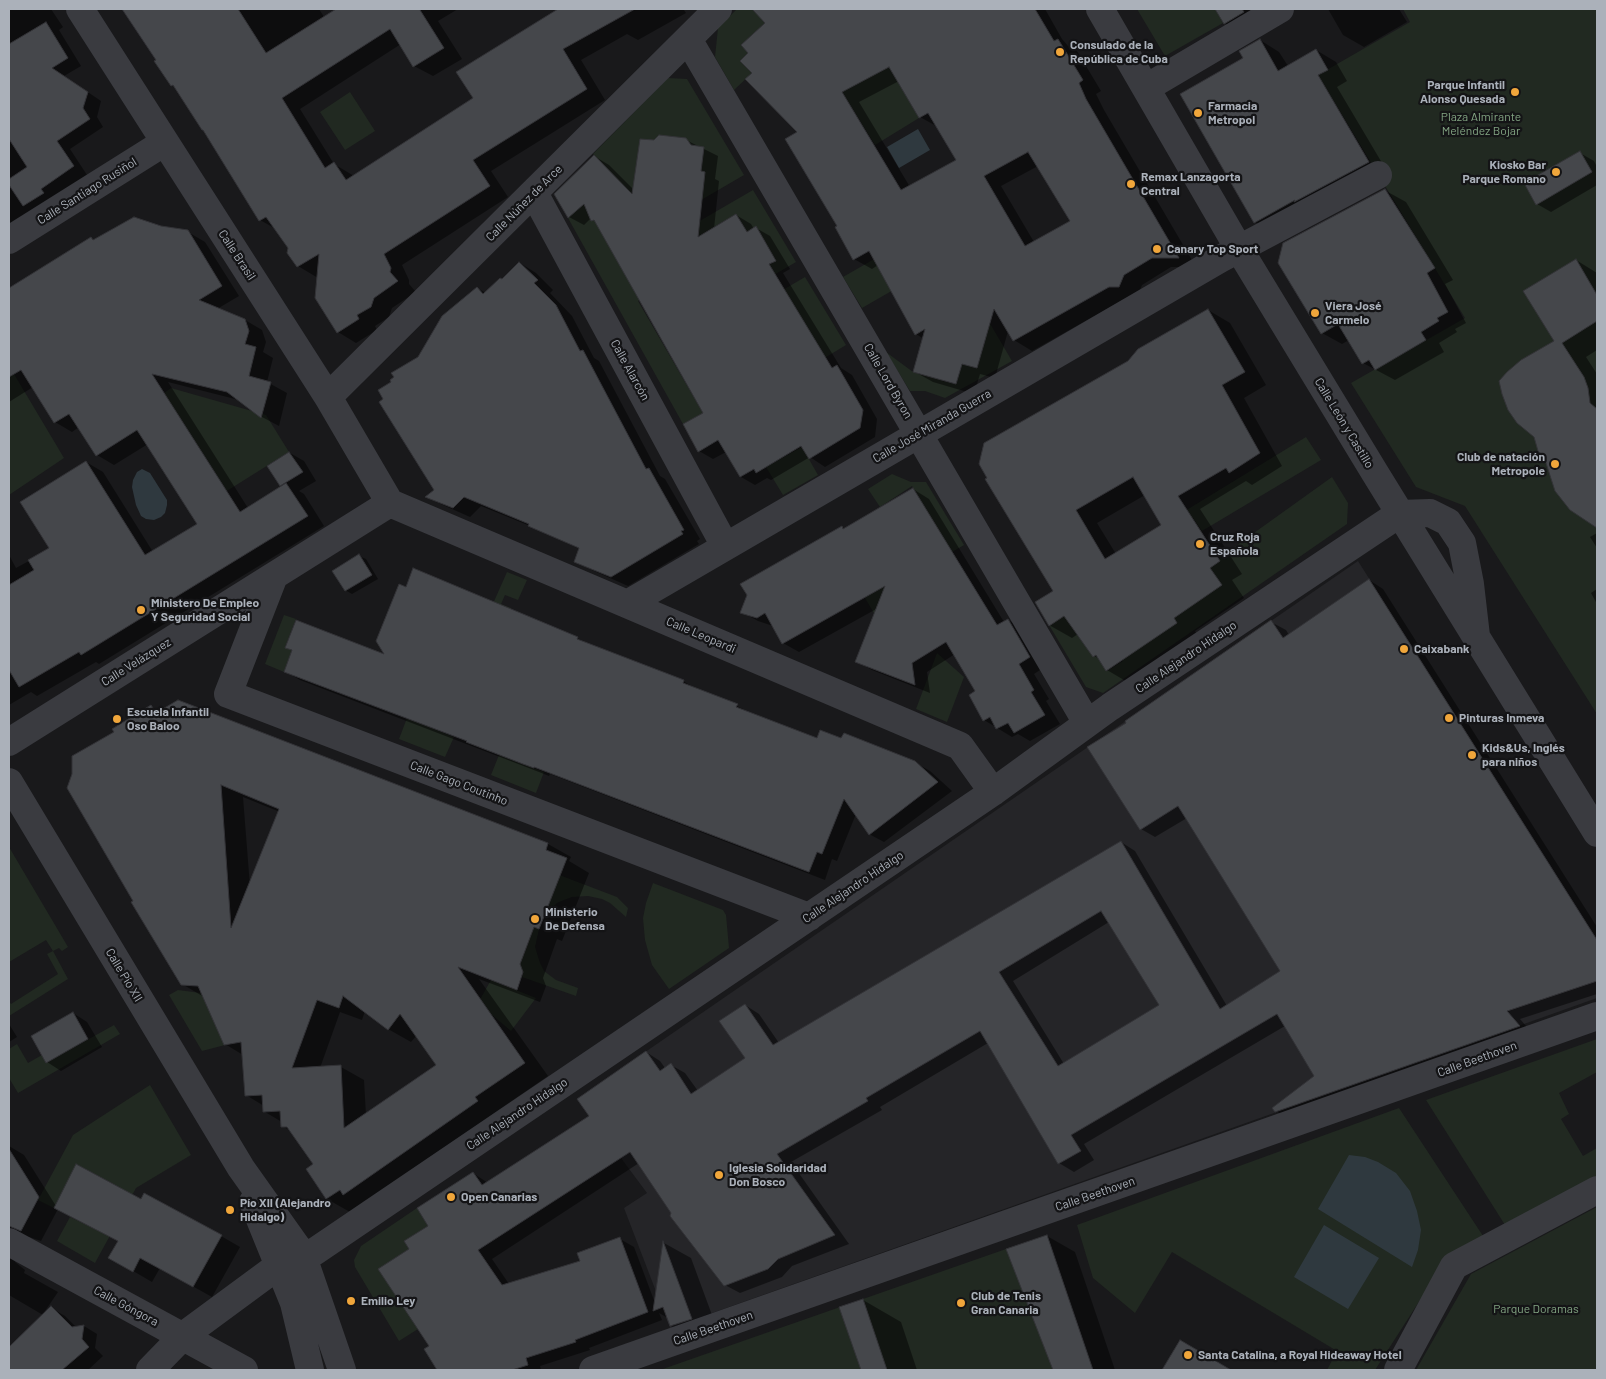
<!DOCTYPE html>
<html>
<head>
<meta charset="utf-8">
<style>
	body { margin:0 }
	#map { position:relative; width:1606px; height:1379px; overflow:hidden; background:#19191b; font-family:Barlow,sans-serif }
	canvas { display:block }
	.frame { position:absolute; inset:0; border:10px solid #abb1ba; pointer-events:none }
</style>
</head>
<body>
<div id="map">
<canvas width="1606" height="1379"></canvas>
<div class="frame"></div>
</div>
<script>
const ctx = document.querySelector('canvas').getContext('2d');
ctx.lineJoin = 'round';
function fill(path, color) {
  ctx.fillStyle = color;
  ctx.fill(path, 'evenodd');
}
function toPath(rows) {
  const path = new Path2D();
  for (const r of rows) {
    path.moveTo(r[0], r[1]);
    for (let i = 2; i < r.length; i += 2) path.lineTo(r[i], r[i + 1]);
  }
  return path;
}
function stroke(path, color, width, dash) {
  ctx.strokeStyle = color;
  ctx.lineWidth = width;
  ctx.lineCap = dash ? 'butt' : 'round';
  ctx.setLineDash(dash || []);
  ctx.stroke(path);
}
function drawText(font, color, halo, rows, align = 'center') {
  ctx.font = font + ' Barlow,sans-serif';
  ctx.lineWidth = 4.5;
  ctx.setLineDash([]);
  ctx.textBaseline = 'middle';
  ctx.strokeStyle = halo;
  ctx.fillStyle = color;
  for (const [text, x, y, turn = 0] of rows) {
    ctx.save();
    ctx.translate(x, y);
    ctx.rotate((+turn || 0) * Math.PI / 180);
    ctx.textAlign = isNaN(turn) ? turn : align;
    if (halo) ctx.strokeText(text, 0, 0);
    ctx.fillText(text, 0, 0);
    ctx.restore();
  }
}
const built = toPath([
	[1358,561,1597,940,1597,998,670,1328,624,1208,647,1193,577,1099]
]);
const green = toPath([
	[737,9,772,9,761,19,765,23,741,45,748,53,740,61,752,73,734,90,715,57,718,28],
	[1137,9,1215,9,1223,23,1165,56],
	[1403,9,1597,9,1597,714,1465,506,1416,487,1351,383,1465,318,1318,75,1410,22],
	[888,65,919,118,875,145,842,92],
	[668,78,687,79,744,175,684,210,638,225,736,284,776,260,756,227,747,232,736,214,697,237,691,226,753,190,796,262,716,309,644,242,590,217,591,221,594,220,644,297,638,301,703,413,683,424,568,218,589,200,597,199,617,179,593,154],
	[350,92,375,131,345,150,320,112],
	[876,258,895,289,862,308,843,277],
	[805,277,846,345,770,391,706,335],
	[965,281,1012,361,945,398,925,391,910,391,886,352,913,372,928,376,930,367,944,371,942,381,956,384,962,364,977,368,982,352],
	[14,374,64,458,9,495,9,377],
	[171,388,266,415,289,452,190,514,182,500,218,477,164,393],
	[1306,437,1321,460,1202,531,1193,518,1186,522,1180,514],
	[802,447,818,475,783,495,766,467],
	[892,474,911,482,926,482,964,545,935,562,875,615,837,550,929,515,912,486,880,507,868,489],
	[1332,477,1348,503,1347,524,1103,693,1086,687,1049,625,1067,614,1069,623,1078,636,1081,634,1107,671,1123,661,1120,656,1165,605,1184,611,1222,585,1210,568,1220,561,1219,558],
	[507,572,527,580,518,600,505,595,501,604,511,608,502,628,472,651],
	[284,615,296,619,285,647,292,650,284,672,265,664],
	[937,653,964,677,947,722,916,709],
	[407,718,454,737,445,757,399,739],
	[499,755,544,772,536,793,491,775],
	[9,847,68,947,62,951,59,948,53,951,68,979,9,1016,9,1001,11,1004,58,974,47,954,53,951,46,940,9,962],
	[554,873,617,897,628,908,626,917,610,903,602,899,588,896,572,897,564,900,557,903,545,915],
	[653,883,723,910,726,915,729,948,669,989,652,965,645,940,643,918,646,903],
	[534,927,539,929,535,947,540,963,544,971,556,980,578,988,576,996,522,977,523,972,520,964],
	[491,980,536,998,511,1031,478,1003],
	[178,990,201,993,225,1045,202,1051,169,995],
	[114,1025,120,1034,18,1093,9,1078,9,1049,17,1044,28,1063,42,1055,46,1063],
	[1597,1039,1597,1072,1559,1093,1569,1114,1561,1119,1583,1156,1597,1148,1597,1177,1505,1225,1426,1100],
	[150,1085,191,1155,136,1188,95,1263,57,1241,70,1217,99,1231,121,1188,76,1164,54,1208,38,1200,73,1135],
	[1399,1108,1485,1239,1448,1261,1420,1300,1375,1370,1327,1370,1337,1351,1172,1252,1135,1313,1093,1278,1077,1225],
	[1597,1207,1597,1370,1416,1370,1471,1274],
	[417,1208,428,1226,404,1241,409,1249,379,1269,418,1329,399,1341,355,1267,354,1260,361,1246],
	[1047,1235,1093,1370,660,1370,1006,1249]
]);
const water = toPath([
	[918,129,930,150,899,168,887,147],
	[142,469,150,473,167,500,167,505,165,513,161,517,154,520,146,519,141,516,136,505,132,487,133,480,137,472],
	[1349,1155,1365,1157,1378,1162,1396,1173,1410,1191,1417,1211,1421,1230,1418,1250,1412,1267,1318,1209],
	[1324,1225,1379,1258,1348,1309,1294,1277]
]);
const shadow = toPath([
	[9,9,51,9,63,27,59,30,81,66,64,76,101,101,97,117,103,127,70,149,87,175,9,231],
	[123,9,319,9,324,17,338,9,458,9,438,21,462,59,433,76,414,66,401,44,300,109,334,164,354,176,474,98,458,72,560,9,686,9,684,10,686,13,638,40,627,34,581,60,605,100,491,171,508,197,402,265,409,280,409,284,416,292,392,308,389,317,375,326,377,330,356,343,338,332,318,278,298,266,288,253,289,247,276,229,260,220,176,88,172,85,157,60],
	[774,9,1045,9,1062,39,1068,46,1077,51,1101,91,1096,94,1104,110,1196,267,1171,267,1142,285,1137,297,1128,297,1032,351,1014,340,1008,331,995,378,980,374,974,394,933,382,915,372,924,339,916,334,878,265,872,269,854,259,799,132,753,73,750,53,767,23,763,19],
	[899,81,920,117,938,127,957,160,910,187,859,102],
	[1038,166,1071,222,1034,242,1001,186],
	[1216,9,1291,9,1246,35,1225,23],
	[1328,9,1399,9,1407,22,1364,47,1343,35],
	[1260,40,1279,52,1288,66,1316,50,1336,62,1347,81,1337,87,1388,173,1275,233,1255,222],
	[686,140,718,156,715,179,719,181,714,229,736,215,751,224,754,229,756,228,770,236,790,269,783,273,841,368,852,375,877,419,875,437,825,467,810,457,771,480,767,478,755,485,741,477,726,452,713,459,699,451,705,413,598,223,591,218,584,225,569,217,594,156,609,165,634,190],
	[1580,153,1594,161,1597,167,1597,185,1551,212,1537,204],
	[1386,191,1406,202,1453,280,1445,284,1466,323,1455,329,1457,332,1439,343,1444,352,1395,380,1363,363,1349,340,1342,344,1322,333,1284,244],
	[161,227,188,232,205,242,239,296,217,309,245,320,262,330,266,342,263,352,273,358,267,382,287,393,279,426,262,417,239,400,168,382,248,508,283,487,269,466,290,453,304,461,316,481,299,491,304,494,324,526,99,664,96,662,37,696,31,692,9,705,9,555,16,568,51,549,86,462,103,472,153,552,199,524,148,444,114,465,97,455,79,427,72,432,55,422,33,387,9,402,9,288,91,238,95,240],
	[1576,260,1597,273,1597,350,1586,357,1597,374,1597,527,1571,509,1556,342],
	[520,263,536,273,553,290,550,293,572,316,594,358,599,361,660,476,665,479,700,539,697,541,699,544,628,586,592,570,576,561,580,549,535,528,481,506,470,517,443,505,427,497,436,491,385,400,393,383,419,358,477,288,486,293,502,281],
	[1208,310,1230,323,1266,385,1244,398,1282,466,1252,485,1246,481,1200,509,1242,574,1232,580,1244,598,1195,631,1198,636,1129,683,1107,670,1100,659,1094,656,1078,634,1072,638,1049,625,1054,592,987,479,1129,362],
	[1145,495,1163,525,1116,554,1097,523],
	[913,489,929,499,1004,622,1008,620,1024,629,1046,666,1034,674,1049,699,1046,701,1060,724,1030,741,1018,734,1012,737,984,720,977,691,955,654,927,672,930,693,872,670,856,661,878,608,799,652,783,643,773,626,758,621,742,612,842,527,845,529],
	[1597,533,1597,548,1590,537],
	[359,556,366,559,378,579,352,594,345,590],
	[414,570,577,638,591,646,683,681,698,690,737,706,752,714,818,739,842,740,914,762,930,771,952,791,884,842,869,834,856,814,837,861,832,859,825,880,550,774,549,776,539,772,300,680,285,671,293,651,286,647,387,656,406,588],
	[1369,580,1383,589,1597,927,1597,994,1520,1019,1533,1034,1290,1120,1276,1111,1316,1076,1285,1026,1084,1144,1094,1160,1074,1172,1059,1163,988,1043,880,1107,882,1110,791,1162,849,1244,792,1266,782,1277,740,1293,725,1285,672,1213,639,1163,492,1259,509,1284,581,1261,620,1239,634,1247,655,1303,664,1243,691,1258,719,1334,699,1342,671,1326,668,1318,659,1313,662,1320,589,1348,590,1350,540,1366,541,1370,438,1370,426,1349,431,1346,410,1250,473,1173,488,1183,591,1117,646,1052,660,1061,665,1068,671,1065,685,1073,698,1091,747,1058,745,1005,759,1014,779,1043,1121,842,1135,851,1227,1006,1281,971,1187,818,1155,837,1141,829,1128,723,1271,622,1286,630,1289,635],
	[1109,922,1160,1006,1064,1064,1013,981],
	[1597,589,1597,604,1591,593],
	[178,702,548,844,571,857,569,861,589,873,562,941,557,939,543,978,546,986,540,1002,479,979,548,1076,350,1212,327,1199,307,1170,315,1164,293,1132,282,1126,282,1122,265,1112,264,1106,246,1095,243,1055,225,1044,204,997,182,984,135,901,115,732,151,707,161,712],
	[243,797,280,812,250,886],
	[365,1011,388,1029,411,1042,417,1035,438,1065,366,1115,364,1080,341,1067,320,1068,340,1012,362,1020],
	[73,1013,87,1022,102,1047,61,1071,47,1062,33,1036],
	[9,1024,17,1037,9,1042],
	[9,1146,24,1155,56,1206,142,1200,221,1236,240,1247,212,1297,160,1268,152,1282,128,1268,119,1241,58,1209,41,1241,29,1237,21,1239,13,1254,15,1262,25,1270,24,1273,58,1292,43,1314,44,1315,51,1308,65,1316,76,1327,84,1326,97,1334,95,1348,103,1356,88,1370,9,1370,9,1348,43,1315,9,1295],
	[1047,1236,1075,1252,1115,1370,1054,1370,1008,1249],
	[863,1300,901,1322,917,1370,862,1370,841,1308],
	[1181,1341,1230,1370,1163,1370]
]);
const building = toPath([
	[122,9,238,9,266,53,336,9,421,9,420,10,444,48,413,67,390,29,282,98,325,168,334,162,346,180,473,98,456,72,558,9,635,9,563,49,587,89,473,160,490,186,384,254,391,268,390,272,398,281,374,298,371,307,357,315,359,319,337,333,315,298,319,254,297,267,287,253,288,248,266,217,259,221,203,130,202,130,173,85,171,86,154,61,156,60,122,9],
	[752,9,1035,9,1054,41,1058,39,1083,80,1079,83,1086,99,1179,258,1152,258,1124,275,1119,287,1109,287,1013,341,994,309,977,368,962,364,956,384,913,372,925,329,915,335,869,251,853,260,835,227,837,226,785,139,797,132,745,79,752,73,740,61,748,53,741,45,765,23,752,9],
	[889,67,919,118,928,113,956,160,901,190,842,92,889,67],
	[1028,152,1070,221,1025,246,984,176,1028,152],
	[1215,9,1242,9,1244,12,1224,24,1215,9],
	[46,22,68,58,52,68,88,92,83,108,90,119,57,141,74,166,41,189,44,193,23,206,9,185,9,179,27,167,9,139,9,44,46,22],
	[1260,39,1278,71,1316,49,1328,70,1318,75,1369,162,1294,202,1295,200,1254,223,1180,94,1243,58,1239,51,1260,39],
	[659,135,686,138,691,145,704,147,701,171,705,172,698,237,736,214,747,232,756,226,776,261,769,264,832,368,837,365,863,410,860,428,809,459,801,446,756,473,754,469,740,477,718,440,698,452,683,424,703,413,594,220,591,221,584,204,568,218,554,194,594,155,632,194,640,139,654,140,659,135],
	[1580,151,1592,172,1536,205,1524,183,1580,151],
	[1385,189,1435,268,1427,273,1448,312,1437,318,1439,321,1421,332,1426,340,1375,370,1369,360,1362,364,1338,324,1321,334,1278,263,1283,243,1385,189],
	[134,217,161,226,188,230,222,286,199,300,245,319,249,331,245,344,256,347,249,376,271,382,261,418,227,392,152,374,240,512,286,483,308,516,81,655,79,652,19,687,9,670,9,585,34,570,28,560,49,548,20,502,86,461,145,555,197,524,137,430,96,456,69,414,54,423,21,370,9,377,9,288,91,237,93,240,134,217],
	[1576,259,1597,295,1597,321,1562,343,1584,377,1588,388,1590,403,1597,409,1597,528,1570,510,1555,491,1545,460,1538,451,1534,437,1517,423,1508,410,1502,394,1499,381,1507,372,1521,360,1554,341,1523,291,1576,259],
	[519,262,538,280,534,283,556,305,580,351,583,350,646,469,649,468,684,530,681,531,683,534,611,577,574,562,579,548,528,526,529,524,464,497,453,508,425,497,434,490,379,402,383,399,378,390,391,382,390,380,394,377,391,373,418,357,442,316,477,287,483,294,500,278,502,279,519,262],
	[1208,309,1245,372,1222,385,1260,453,1229,473,1226,468,1178,496,1220,561,1210,568,1222,585,1174,618,1177,623,1106,671,1096,655,1093,657,1064,616,1049,626,1035,602,1053,591,985,479,987,478,979,464,984,443,1128,361,1138,349,1208,309],
	[1133,477,1161,525,1105,559,1076,510,1133,477],
	[289,452,303,472,280,486,267,466,289,452],
	[913,488,997,625,1008,619,1030,657,1019,664,1034,690,1031,692,1045,715,1014,733,1008,723,996,729,990,717,983,721,969,695,975,691,946,642,912,663,915,685,855,662,885,586,782,644,765,613,757,618,740,613,747,595,740,584,842,526,843,529,913,488],
	[359,554,372,575,345,591,332,571,359,554],
	[413,568,578,637,577,639,684,680,683,683,738,704,736,707,817,738,820,730,841,738,844,733,915,761,938,782,869,835,844,799,822,854,817,852,809,872,534,767,534,768,523,764,466,742,467,741,284,672,292,650,285,648,296,620,384,654,376,641,399,584,406,587,413,568],
	[1369,579,1597,940,1597,981,1507,1011,1520,1026,1275,1112,1272,1108,1314,1076,1277,1014,1071,1135,1081,1151,1058,1164,980,1031,866,1098,868,1101,777,1154,835,1235,778,1259,768,1269,724,1286,670,1216,671,1213,630,1152,478,1250,502,1285,580,1261,577,1253,620,1237,648,1312,575,1340,576,1342,526,1358,528,1365,512,1370,437,1370,424,1349,429,1346,378,1269,409,1249,404,1241,428,1226,417,1208,473,1172,482,1185,589,1116,577,1099,646,1051,660,1071,671,1063,691,1094,745,1058,719,1021,745,1004,773,1045,1121,841,1220,1009,1280,971,1178,806,1140,830,1087,747,1126,723,1125,721,1271,620,1283,638,1369,579],
	[1101,911,1159,1005,1058,1066,999,972,1101,911],
	[178,700,548,843,546,850,567,858,539,929,534,927,520,964,523,972,517,990,458,967,525,1063,475,1097,478,1101,343,1195,340,1190,326,1199,306,1169,313,1164,287,1127,281,1127,280,1111,263,1112,262,1095,245,1096,241,1042,224,1045,198,986,181,985,131,902,133,901,67,788,72,774,72,756,114,732,112,729,151,705,156,713,178,700],
	[221,785,279,809,231,928,221,785],
	[343,996,388,1030,400,1014,436,1065,344,1128,341,1065,292,1068,317,1000,339,1008,343,996],
	[73,1012,88,1039,46,1063,31,1036,73,1012],
	[9,1149,39,1197,21,1231,9,1226,9,1149],
	[76,1164,141,1199,144,1193,222,1235,193,1287,140,1258,133,1272,108,1258,118,1241,54,1208,76,1164],
	[1047,1235,1093,1370,1053,1370,1006,1249,1047,1235],
	[663,1241,692,1319,670,1326,663,1307,653,1311,663,1241],
	[863,1299,887,1370,861,1370,839,1307,863,1299],
	[51,1306,72,1327,84,1325,82,1339,89,1347,62,1370,9,1370,9,1347,51,1306],
	[1180,1340,1231,1370,1162,1370,1180,1340]
]);
const minor = toPath([
	[80,9,328,397,390,503],
	[1100,9,1239,249,1375,473,1597,833],
	[688,39,1087,723],
	[1146,88,1280,9],
	[534,193,725,546],
	[9,240,165,142],
	[328,397,718,9],
	[390,503,960,746,993,792],
	[274,576,228,694,809,917],
	[627,604,1220,259,1378,175],
	[9,742,390,503],
	[9,782,241,1168,302,1254,342,1370],
	[253,1202,294,1303,310,1370],
	[9,1242,244,1370],
	[150,1370,183,1336,278,1266,302,1254,314,1252,993,792,1110,707,1399,514,1430,513,1448,522,1462,543,1470,584,1476,636],
	[593,1370,1597,1016],
	[1398,1370,1454,1266,1597,1190]
]);
const markers = [
	[1060,52,5,"#f0a63b"],
	[1515,92,5,"#f0a63b"],
	[1198,113,5,"#f0a63b"],
	[1556,172,5,"#f0a63b"],
	[1131,184,5,"#f0a63b"],
	[1157,249,5,"#f0a63b"],
	[1315,313,5,"#f0a63b"],
	[1555,464,5,"#f0a63b"],
	[1200,544,5,"#f0a63b"],
	[141,610,5,"#f0a63b"],
	[1404,649,5,"#f0a63b"],
	[1449,718,5,"#f0a63b"],
	[117,719,5,"#f0a63b"],
	[1472,755,5,"#f0a63b"],
	[535,919,5,"#f0a63b"],
	[719,1175,5,"#f0a63b"],
	[451,1197,5,"#f0a63b"],
	[230,1210,5,"#f0a63b"],
	[351,1301,5,"#f0a63b"],
	[961,1303,5,"#f0a63b"],
	[1188,1355,5,"#f0a63b"]
];
const poiNames = [
	["Consulado de la",1070,45],
	["República de Cuba",1070,59],
	["Parque Infantil",1505,85,"right"],
	["Alonso Quesada",1505,99,"right"],
	["Farmacia",1208,106],
	["Metropol",1208,120],
	["Kiosko Bar",1546,165,"right"],
	["Parque Romano",1546,179,"right"],
	["Remax Lanzagorta",1141,177],
	["Central",1141,191],
	["Canary Top Sport",1167,249],
	["Viera José",1325,306],
	["Carmelo",1325,320],
	["Club de natación",1545,457,"right"],
	["Metropole",1545,471,"right"],
	["Cruz Roja",1210,537],
	["Española",1210,551],
	["Ministero De Empleo",151,603],
	["Y Seguridad Social",151,617],
	["Caixabank",1414,649],
	["Escuela Infantil",127,712],
	["Oso Baloo",127,726],
	["Pinturas Inmeva",1459,718],
	["Kids&Us, Inglés",1482,748],
	["para niños",1482,762],
	["Ministerio",545,912],
	["De Defensa",545,926],
	["Iglesia Solidaridad",729,1168],
	["Don Bosco",729,1182],
	["Open Canarias",461,1197],
	["Pío XII (Alejandro",240,1203],
	["Hidalgo)",240,1217],
	["Club de Tenis",971,1296],
	["Gran Canaria",971,1310],
	["Emilio Ley",361,1301],
	["Santa Catalina, a Royal Hideaway Hotel",1198,1355]
];
const parkNames = [
	["Plaza Almirante",1481,117],
	["Meléndez Bojar",1481,131],
	["Parque Doramas",1536,1309]
];
const streetNames = [
	["Calle Santiago Rusiñol",87,191,-32],
	["Calle Núñez de Arce",524,203,-45],
	["Calle Brasil",237,255,57],
	["Calle Alarcón",630,370,61],
	["Calle Lord Byron",888,381,60],
	["Calle León y Castillo",1344,423,59],
	["Calle José Miranda Guerra",932,426,-30],
	["Calle Leopardi",701,635,23],
	["Calle Alejandro Hidalgo",1186,657,-34],
	["Calle Velázquez",136,662,-32],
	["Calle Gago Coutinho",459,783,21],
	["Calle Alejandro Hidalgo",853,887,-34],
	["Calle Pío XII",124,975,59],
	["Calle Beethoven",1477,1059,-20],
	["Calle Alejandro Hidalgo",517,1114,-34],
	["Calle Beethoven",1095,1194,-19],
	["Calle Góngora",126,1306,28],
	["Calle Beethoven",713,1328,-19]
];
fill(built, '#252528');
fill(green, '#212921');
fill(water, '#2f393f');
fill(shadow, '#0007');
fill(building, '#45474b');
stroke(building, '#333337', 1);
stroke(minor, '#3a3b40', 28);
for (const [x, y, r, color] of markers) {
  const dot = new Path2D();
  dot.arc(x, y, r, 0, 2 * Math.PI);
  ctx.fillStyle = color;
  ctx.fill(dot);
  stroke(dot, '#141416', 2);
}
drawText('bold 12px', '#abb1ba', '#141416', poiNames, 'left');
drawText('12px', '#83a583', '#141416', parkNames);
drawText('12px', '#abb1ba', '#141416', streetNames);
</script>
</body>
</html>
